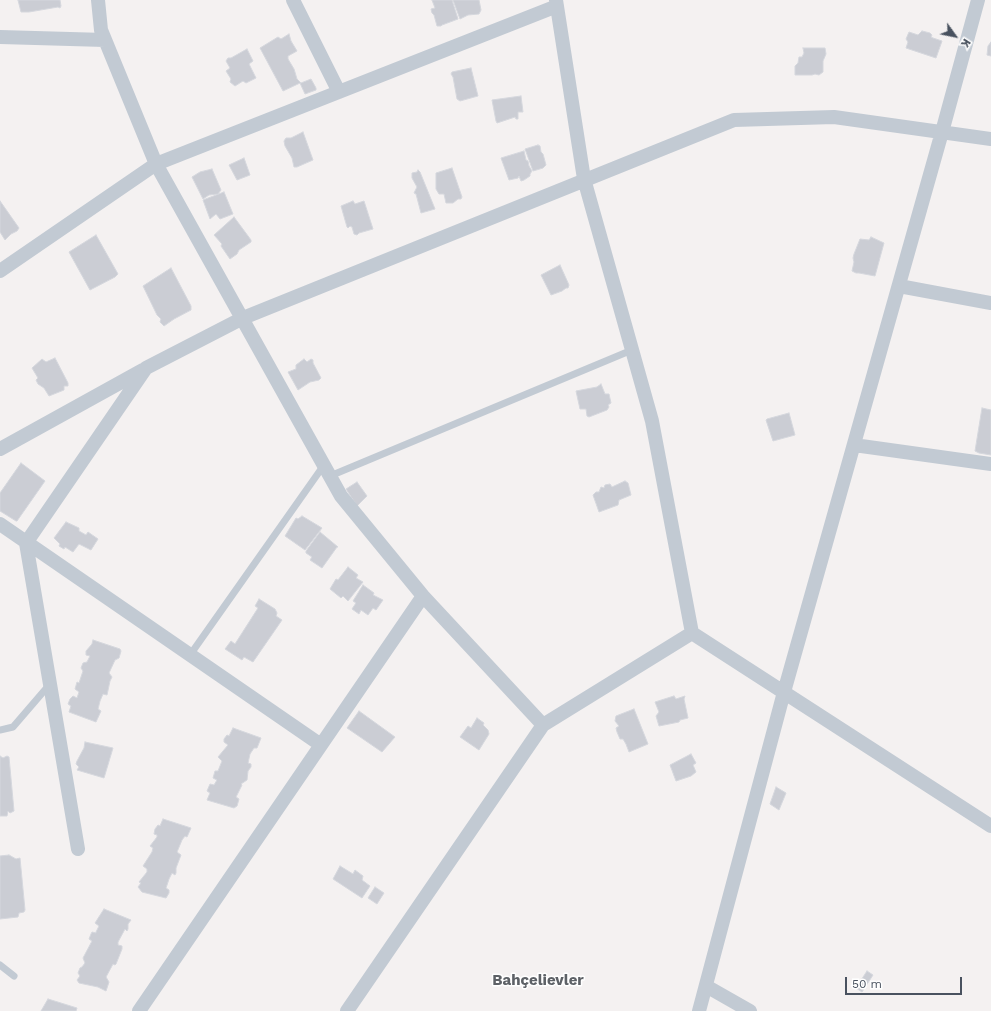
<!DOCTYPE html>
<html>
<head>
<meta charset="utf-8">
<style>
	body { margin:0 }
	#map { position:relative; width:991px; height:1011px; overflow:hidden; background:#f4f1f1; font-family:"Work Sans",sans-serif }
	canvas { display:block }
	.north { position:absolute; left:935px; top:16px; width:40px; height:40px; -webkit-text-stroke:3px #fff; paint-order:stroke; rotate:123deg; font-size:11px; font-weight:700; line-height:16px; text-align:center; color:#49525f }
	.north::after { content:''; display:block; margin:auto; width:14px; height:18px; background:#49525f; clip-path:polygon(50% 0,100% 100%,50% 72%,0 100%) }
	.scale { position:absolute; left:845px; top:977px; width:117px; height:18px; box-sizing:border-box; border:2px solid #49525f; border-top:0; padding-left:5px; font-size:12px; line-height:14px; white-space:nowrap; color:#49525f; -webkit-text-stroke:3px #fff; paint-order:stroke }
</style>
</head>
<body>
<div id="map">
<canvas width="991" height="1011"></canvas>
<div class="north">K</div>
<div class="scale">50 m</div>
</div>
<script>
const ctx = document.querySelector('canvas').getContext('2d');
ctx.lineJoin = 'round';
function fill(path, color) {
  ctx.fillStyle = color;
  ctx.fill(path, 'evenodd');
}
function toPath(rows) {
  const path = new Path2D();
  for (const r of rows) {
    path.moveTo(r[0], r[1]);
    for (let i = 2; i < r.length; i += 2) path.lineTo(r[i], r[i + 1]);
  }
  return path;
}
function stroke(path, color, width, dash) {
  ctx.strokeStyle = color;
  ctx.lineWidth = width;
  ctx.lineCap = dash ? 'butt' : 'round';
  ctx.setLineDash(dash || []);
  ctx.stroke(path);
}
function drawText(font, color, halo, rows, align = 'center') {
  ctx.font = font + ' "Work Sans",sans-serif';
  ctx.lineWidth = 3;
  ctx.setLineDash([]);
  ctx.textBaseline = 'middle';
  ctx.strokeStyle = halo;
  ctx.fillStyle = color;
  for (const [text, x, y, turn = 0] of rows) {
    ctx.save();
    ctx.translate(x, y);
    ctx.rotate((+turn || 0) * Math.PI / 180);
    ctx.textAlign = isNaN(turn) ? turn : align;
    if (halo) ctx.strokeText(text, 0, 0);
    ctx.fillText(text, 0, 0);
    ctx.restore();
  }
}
const building = toPath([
	[18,0,60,0,61,6,60,8,58,7,29,12,21,12,18,0],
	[432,0,452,0,458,19,442,25,441,26,437,26,434,15,432,13,431,9,435,8,432,0],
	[453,0,479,0,481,10,479,14,468,15,460,19,453,0],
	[922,31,930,33,932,35,931,37,933,38,942,41,936,58,906,48,908,42,906,39,909,32,918,35,922,31],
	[289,34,291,41,297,51,288,56,288,59,294,69,297,79,301,83,311,79,316,88,316,90,305,94,300,83,283,91,260,48,278,37,281,39,289,34],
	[991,42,991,56,987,55,988,46,991,42],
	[803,48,825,48,826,54,823,61,823,72,819,75,815,74,812,75,795,75,795,66,798,63,799,57,802,57,804,53,803,48],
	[247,49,253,61,249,64,256,78,246,83,243,81,235,86,230,82,231,79,226,71,230,68,226,61,228,58,231,58,247,49],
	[471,68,478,96,460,101,457,99,453,77,451,74,452,72,471,68],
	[521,96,523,112,518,112,518,119,516,119,515,117,497,123,496,121,492,100,521,96],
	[303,132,313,160,297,167,294,167,292,158,285,146,284,141,286,138,291,138,303,132],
	[538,145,540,146,541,152,543,154,546,165,543,168,533,171,525,149,538,145],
	[524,151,526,160,528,161,529,166,532,171,530,174,530,176,524,180,521,181,519,176,518,178,509,180,501,158,524,151],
	[244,158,250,175,237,180,229,165,244,158],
	[452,168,462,197,461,199,458,199,453,203,446,203,444,194,439,194,436,189,436,173,452,168],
	[212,169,221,190,218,194,209,195,203,199,192,177,200,172,212,169],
	[418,170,420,172,435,209,421,213,416,194,414,193,417,187,412,178,412,173,417,172,418,170],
	[224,192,233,214,220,219,216,214,210,219,203,200,224,192],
	[0,201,19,228,17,231,11,234,5,240,0,232,0,201],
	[353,201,355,204,364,201,373,229,359,233,357,235,354,234,352,227,350,226,348,228,347,227,341,206,353,201],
	[234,217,251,240,251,242,239,250,237,254,230,259,221,246,222,244,214,235,234,217],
	[96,235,118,274,115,277,90,290,69,252,96,235],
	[871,237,884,243,875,276,859,273,856,273,852,271,854,262,853,258,854,254,860,239,869,240,871,237],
	[560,265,569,285,568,288,566,288,562,291,551,295,541,275,560,265],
	[171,268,191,306,191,310,174,319,164,326,160,322,161,319,157,315,143,286,171,268],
	[55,358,68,383,68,386,64,386,64,390,49,396,44,388,38,384,36,380,38,378,32,368,42,359,46,362,55,358],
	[304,359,307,362,311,359,313,360,313,363,321,378,319,380,310,382,298,390,288,372,296,369,296,365,304,359],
	[601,384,605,394,609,394,611,403,608,405,609,407,607,410,589,417,587,416,586,409,580,409,576,391,597,387,601,384],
	[982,408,991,410,991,455,979,453,975,451,982,408],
	[789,413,795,435,773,441,766,420,767,419,789,413],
	[21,463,45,481,17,521,16,521,0,511,0,493,21,463],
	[625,481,628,483,631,495,619,500,618,505,599,512,593,495,596,492,599,492,601,487,604,488,605,485,610,484,612,487,625,481],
	[357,482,367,496,357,506,346,489,357,482],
	[302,516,322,528,305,550,285,536,296,518,298,519,302,516],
	[66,522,79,528,79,531,86,535,88,532,98,539,91,550,79,544,73,552,65,547,64,549,59,546,60,544,54,538,66,522],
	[320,532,338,547,337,547,322,568,310,560,312,557,306,553,306,551,320,532],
	[348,567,358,575,356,578,363,582,348,601,343,596,341,598,330,589,336,579,338,580,348,567],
	[363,585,374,593,373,595,383,600,376,610,373,608,368,615,361,610,359,614,352,609,356,603,353,601,363,585],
	[259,599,275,609,277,613,276,616,282,620,253,662,244,657,242,660,225,649,231,641,235,644,258,608,255,606,259,599],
	[93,640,120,649,121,651,119,658,115,660,109,673,112,677,110,681,107,695,103,694,100,701,98,709,101,711,96,722,69,712,71,706,68,704,70,699,73,696,77,698,79,692,75,689,77,682,79,683,83,671,81,668,83,663,87,662,90,656,86,655,86,651,92,644,93,640],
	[674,696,676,699,685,696,684,699,688,718,680,720,679,722,659,726,656,716,659,712,655,702,674,696],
	[634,709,648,744,629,752,626,744,623,739,620,739,617,732,616,728,619,726,615,721,616,716,634,709],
	[359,711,395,737,382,752,347,728,359,711],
	[477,718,484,723,483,725,488,730,489,734,479,750,460,737,468,726,471,728,477,718],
	[233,728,261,738,257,748,254,748,250,754,248,763,251,764,251,767,248,771,247,780,241,784,242,785,236,797,239,799,237,806,234,808,207,800,210,793,207,791,210,784,214,785,217,780,213,778,215,771,218,771,222,761,218,757,228,745,224,742,224,739,227,735,229,736,233,728],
	[85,742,113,748,104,778,77,770,79,767,76,764,77,761,84,748,85,742],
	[691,754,696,763,693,765,696,772,691,776,676,781,670,765,691,754],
	[0,756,3,758,7,756,9,757,14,811,10,813,8,811,7,816,0,816,0,756],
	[776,787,786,793,779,810,770,804,776,787],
	[163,819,191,828,187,837,185,836,182,840,177,852,181,855,176,868,176,873,175,875,172,873,169,879,166,888,169,890,169,893,166,898,142,892,138,887,141,883,139,882,147,872,147,869,143,866,152,852,153,848,150,846,157,837,157,835,154,834,155,829,158,825,160,826,163,819],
	[9,855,16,859,20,858,25,910,24,912,19,913,18,917,0,919,0,856,9,855],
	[340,866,353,874,355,870,363,876,362,880,370,886,362,898,333,879,340,866],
	[375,887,384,893,377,904,368,898,375,887],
	[104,909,131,920,128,924,128,929,127,931,125,929,118,942,118,945,122,946,122,949,116,964,115,965,113,964,106,977,109,982,106,991,98,987,79,983,77,980,80,976,78,973,80,968,82,967,85,963,83,958,92,941,89,939,91,934,92,932,96,933,96,932,99,926,95,923,104,909],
	[867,971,873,975,862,992,856,988,867,971],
	[48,999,77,1008,76,1011,41,1011,48,999]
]);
const service = toPath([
	[330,476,632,350],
	[190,655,324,465],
	[0,730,13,727,50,684],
	[0,965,14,976]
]);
const minor = toPath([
	[98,0,101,30,156,164,341,496,423,596,543,725],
	[293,0,339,92],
	[556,0,584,179,652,421,692,633,991,826],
	[0,37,105,40],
	[0,271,156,164,557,6],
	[899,286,991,303],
	[854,445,991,464],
	[0,449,143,370],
	[0,524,321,745],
	[78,849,26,543,146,368,243,318,734,120,834,117,991,139],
	[706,986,750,1011],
	[139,1011,423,596],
	[347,1011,543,725,692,633],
	[699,1011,784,692,942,132,978,0]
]);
const districtNames = [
	["Bahçelievler",538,981]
];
fill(building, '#cbcdd4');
stroke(building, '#d5d7dd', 1);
stroke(service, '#c2cad3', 7);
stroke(minor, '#c2cad3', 14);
drawText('bold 15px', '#5d6166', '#fff', districtNames);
</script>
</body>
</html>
